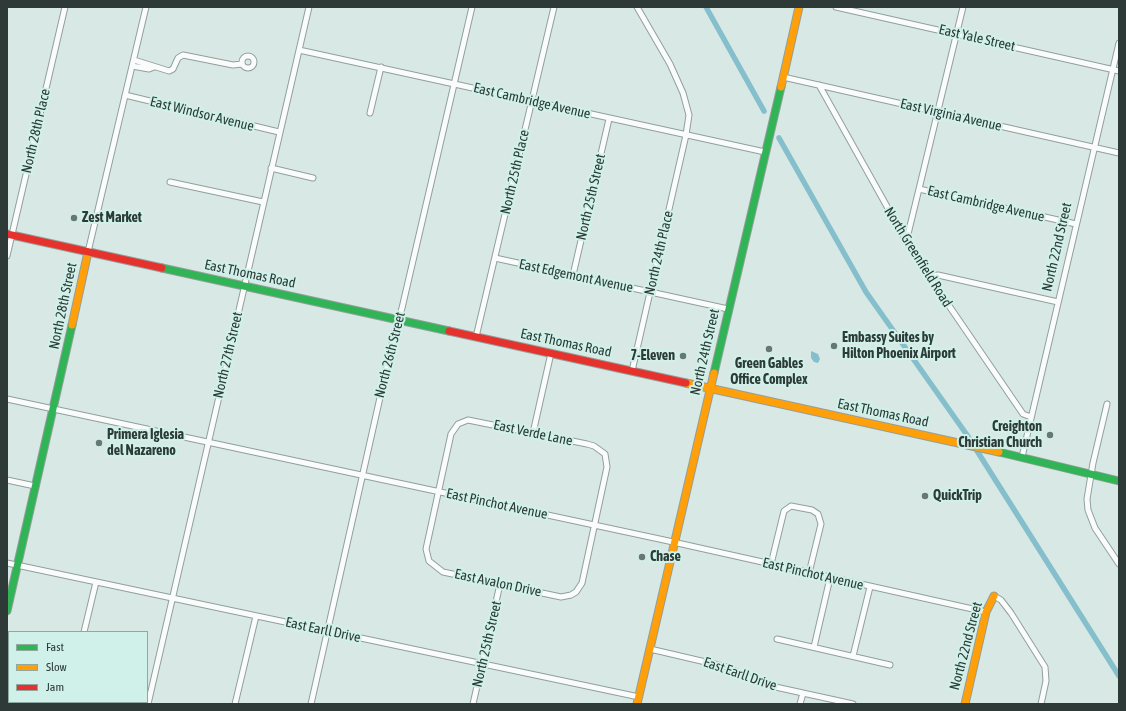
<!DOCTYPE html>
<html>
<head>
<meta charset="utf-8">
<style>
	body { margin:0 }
	#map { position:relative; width:1126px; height:711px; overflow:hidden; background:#d8e9e5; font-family:"Asap Condensed",sans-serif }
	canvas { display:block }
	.frame { position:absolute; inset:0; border:8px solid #2d3a37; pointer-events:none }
	.legend { position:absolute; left:8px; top:631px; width:140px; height:72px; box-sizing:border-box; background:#d0f1e9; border:1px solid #8fa8a2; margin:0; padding:5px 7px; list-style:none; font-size:12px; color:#2d3a37 }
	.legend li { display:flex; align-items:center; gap:8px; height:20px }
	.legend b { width:20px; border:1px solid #8fa8a2 }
</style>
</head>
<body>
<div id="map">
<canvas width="1126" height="711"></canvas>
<div class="frame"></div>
<ul class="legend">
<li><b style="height:5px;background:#30b455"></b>Fast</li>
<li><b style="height:5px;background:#ff9f0a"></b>Slow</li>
<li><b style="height:5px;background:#e5322d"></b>Jam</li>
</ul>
</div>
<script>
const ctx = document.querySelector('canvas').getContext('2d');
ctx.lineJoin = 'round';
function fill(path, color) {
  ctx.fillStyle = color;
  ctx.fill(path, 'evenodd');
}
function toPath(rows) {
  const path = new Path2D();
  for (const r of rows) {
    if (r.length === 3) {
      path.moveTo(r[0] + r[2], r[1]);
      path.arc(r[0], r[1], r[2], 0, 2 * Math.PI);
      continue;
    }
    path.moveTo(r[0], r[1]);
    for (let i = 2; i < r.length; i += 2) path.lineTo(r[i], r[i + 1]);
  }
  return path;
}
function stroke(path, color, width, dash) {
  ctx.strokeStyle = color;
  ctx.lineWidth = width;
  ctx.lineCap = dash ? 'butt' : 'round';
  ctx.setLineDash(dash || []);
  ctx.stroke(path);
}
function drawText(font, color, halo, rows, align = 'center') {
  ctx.font = font + ' "Asap Condensed",sans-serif';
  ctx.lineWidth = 4;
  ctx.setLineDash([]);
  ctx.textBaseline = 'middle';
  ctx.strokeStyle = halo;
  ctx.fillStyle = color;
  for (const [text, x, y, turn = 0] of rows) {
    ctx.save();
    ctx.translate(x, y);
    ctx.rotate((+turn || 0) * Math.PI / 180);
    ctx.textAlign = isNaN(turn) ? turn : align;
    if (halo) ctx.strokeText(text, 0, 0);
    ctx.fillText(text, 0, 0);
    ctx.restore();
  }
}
const water = toPath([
	[811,351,818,354,820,359,818,363,814,362,811,358]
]);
const canal = toPath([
	[706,7,764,111],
	[779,138,866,292,967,435,1119,676]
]);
const street = toPath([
	[836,7,1119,71],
	[299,50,765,152],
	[248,62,6],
	[134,60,169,71,173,69,178,58,183,55,233,65,242,64],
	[132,66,149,69,154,67],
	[783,77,1119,153],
	[819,85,913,253,1023,414,1031,417],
	[125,95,279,132],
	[370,113,381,67],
	[271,168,313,178],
	[170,182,263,202],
	[919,189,1076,224],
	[904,238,908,234,919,189,963,7],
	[88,252,146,7],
	[7,256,65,7],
	[495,258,728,309],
	[573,275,609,119],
	[929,277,938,275,1058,302],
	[476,337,554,7],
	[632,371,686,135,689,115,683,93,670,64,637,7],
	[7,399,664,540,986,612],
	[1107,404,1093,463,1087,499,1088,510,1095,528,1119,564],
	[468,420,587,444,594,446,605,454,607,467,582,583,576,592,571,595,561,597,443,572,429,561,426,549,451,434,458,424,468,420],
	[533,433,551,353],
	[1022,457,1119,43],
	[7,480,35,486],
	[7,563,639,697],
	[771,564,784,511,791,506,812,510,818,514,821,524,809,573],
	[994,596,1001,600,1011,613,1045,667,1046,681,1041,704],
	[84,632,96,582],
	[777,639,890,665],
	[814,647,830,578],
	[650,649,727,667,755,681,771,686,853,704],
	[853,656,870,587],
	[9,702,18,704],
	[148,704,309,7],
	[235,704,256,616],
	[311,704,395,331,402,308,472,7],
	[473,704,500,584],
	[800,704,803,693]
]);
const fast = toPath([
	[162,268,449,331],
	[714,373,781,87],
	[999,452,1119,481],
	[7,611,72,325]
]);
const slow = toPath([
	[781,87,799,7],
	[72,325,88,252],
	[686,383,999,452],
	[637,704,714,373],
	[965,704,986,612,994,596]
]);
const jam = toPath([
	[7,234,162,268],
	[449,331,686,383]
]);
const markers = [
	[74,218,4,"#697774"],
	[834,346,4,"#697774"],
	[769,349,4,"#697774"],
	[683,356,4,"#697774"],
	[1050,435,4,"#697774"],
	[99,443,4,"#697774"],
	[925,496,4,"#697774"],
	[642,557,4,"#697774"]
];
const streetNames = [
	["East Yale Street",977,38,13],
	["East Cambridge Avenue",532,101,13],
	["East Windsor Avenue",202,114,14],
	["East Virginia Avenue",951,115,13],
	["North 28th Place",36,131,-77],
	["North 25th Place",515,172,-77],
	["North 25th Street",591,197,-77],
	["East Cambridge Avenue",986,204,13],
	["North 22nd Street",1057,247,-77],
	["North 24th Place",659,253,-77],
	["North Greenfield Road",918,257,58],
	["East Thomas Road",250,274,12],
	["East Edgemont Avenue",576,276,12],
	["North 28th Street",63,306,-78],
	["East Thomas Road",566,343,12],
	["North 24th Street",705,352,-77],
	["North 27th Street",228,355,-77],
	["North 26th Street",390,355,-76],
	["East Thomas Road",883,413,12],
	["East Verde Lane",533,433,12],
	["East Pinchot Avenue",497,504,12],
	["East Pinchot Avenue",813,574,13],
	["East Avalon Drive",498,583,12],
	["East Earll Drive",323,630,12],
	["North 25th Street",487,644,-77],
	["North 22nd Street",966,646,-75],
	["East Earll Drive",740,674,19]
];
const poiNames = [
	["Zest Market",82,218],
	["Embassy Suites by",842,338],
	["Hilton Phoenix Airport",842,354],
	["7-Eleven",675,356,"right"],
	["Green Gables",769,364,"center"],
	["Office Complex",769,380,"center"],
	["Creighton",1042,427,"right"],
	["Christian Church",1042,443,"right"],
	["Primera Iglesia",107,435],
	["del Nazareno",107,451],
	["QuickTrip",933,496],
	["Chase",650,557]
];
fill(water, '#85bfcc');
stroke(canal, '#85bfcc', 5.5);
stroke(street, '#929f9c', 7);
stroke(fast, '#929f9c', 9);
stroke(slow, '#929f9c', 9);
stroke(jam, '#929f9c', 9);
stroke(street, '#f9fcfb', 5);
stroke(fast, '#30b455', 7);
stroke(slow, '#ff9f0a', 7);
stroke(jam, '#e5322d', 7);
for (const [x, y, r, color] of markers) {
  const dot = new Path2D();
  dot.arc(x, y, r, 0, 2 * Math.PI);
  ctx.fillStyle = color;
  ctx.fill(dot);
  stroke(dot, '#d0f1e9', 1.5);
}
drawText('14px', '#2d3a37', '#d0f1e9', streetNames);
drawText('bold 14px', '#2d3a37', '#d0f1e9', poiNames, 'left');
</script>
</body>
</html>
